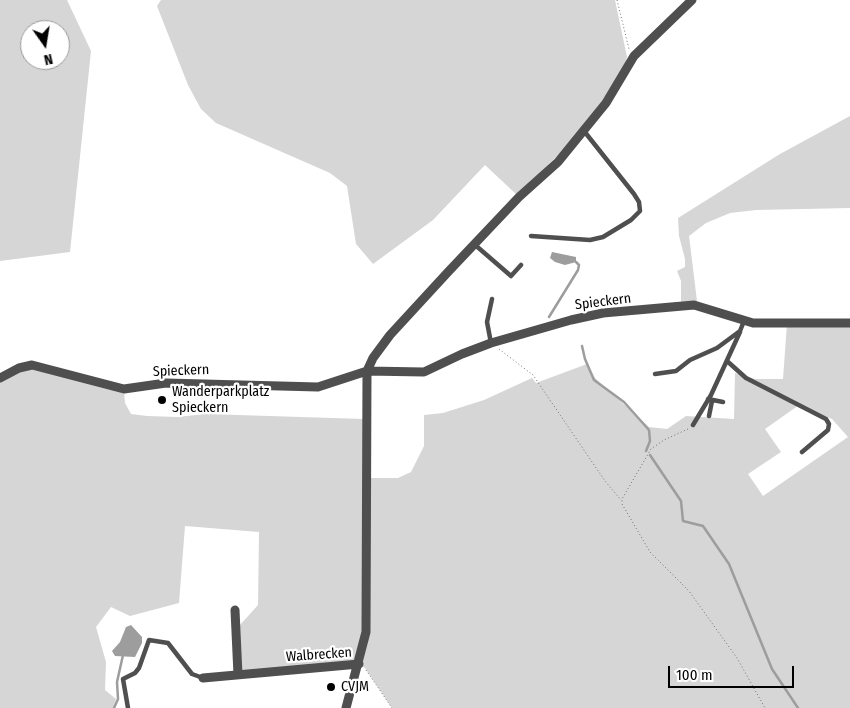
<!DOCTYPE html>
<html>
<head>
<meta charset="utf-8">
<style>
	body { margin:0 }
	#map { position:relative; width:850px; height:708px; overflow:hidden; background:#fff; font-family:"Fira Sans Condensed",sans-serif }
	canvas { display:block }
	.north { position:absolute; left:20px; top:20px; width:50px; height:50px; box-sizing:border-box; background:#fff; border:1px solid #999; border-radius:50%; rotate:167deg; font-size:14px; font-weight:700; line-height:20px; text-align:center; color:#000 }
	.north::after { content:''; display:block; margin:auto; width:18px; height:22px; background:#000; clip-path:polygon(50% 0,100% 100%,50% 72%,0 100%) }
	.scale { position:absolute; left:668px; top:666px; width:126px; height:22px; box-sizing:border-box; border:2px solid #000; border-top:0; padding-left:6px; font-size:15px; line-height:18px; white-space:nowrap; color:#000; -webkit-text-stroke:4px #fff; paint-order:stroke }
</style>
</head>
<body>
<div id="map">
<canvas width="850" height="708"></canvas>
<div class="north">N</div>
<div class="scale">100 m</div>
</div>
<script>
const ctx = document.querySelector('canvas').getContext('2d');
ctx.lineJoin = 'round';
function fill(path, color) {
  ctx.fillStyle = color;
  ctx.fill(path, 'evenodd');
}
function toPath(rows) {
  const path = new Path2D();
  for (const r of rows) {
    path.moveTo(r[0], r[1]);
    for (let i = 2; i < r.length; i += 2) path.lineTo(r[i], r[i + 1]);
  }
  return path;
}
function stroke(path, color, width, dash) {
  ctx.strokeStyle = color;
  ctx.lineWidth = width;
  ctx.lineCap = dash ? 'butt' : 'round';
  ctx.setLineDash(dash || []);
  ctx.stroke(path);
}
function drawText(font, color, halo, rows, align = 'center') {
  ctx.font = font + ' "Fira Sans Condensed",sans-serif';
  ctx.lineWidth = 4.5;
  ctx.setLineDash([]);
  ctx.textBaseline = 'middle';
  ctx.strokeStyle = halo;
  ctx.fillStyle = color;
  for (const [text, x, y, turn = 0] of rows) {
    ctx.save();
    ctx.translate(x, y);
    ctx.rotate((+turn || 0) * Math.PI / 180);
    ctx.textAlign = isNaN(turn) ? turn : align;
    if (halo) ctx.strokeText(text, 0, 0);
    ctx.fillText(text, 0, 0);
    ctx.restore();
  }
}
const green = toPath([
	[0,0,67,0,91,51,70,252,0,261],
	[30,30,60,30,60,60,30,60],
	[161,0,615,0,627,57,624,67,592,117,557,156,517,195,485,165,433,220,373,264,356,244,347,186,330,173,216,123,201,109,188,85,157,6],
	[850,116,850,208,756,210,730,213,706,223,689,236,697,301,681,302,681,281,677,271,685,267,685,259,679,236,678,218,780,154],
	[850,323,850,708,392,708,365,668,359,664,238,675,240,625,258,605,259,532,185,526,179,603,130,616,111,607,96,627,106,662,105,690,116,699,113,708,0,708,0,381,17,372,36,368,107,389,124,391,125,403,131,414,147,416,177,417,206,414,364,419,364,478,398,478,411,472,424,446,424,415,443,413,484,400,532,378,536,383,587,364,595,378,649,427,667,429,686,416,734,419,735,373,755,379,783,379,787,324],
	[799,405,832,419,848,437,763,496,748,474,781,452,765,429]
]);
const water = toPath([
	[552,252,576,257,576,262,565,265,555,262,550,258],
	[131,625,142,637,142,643,135,657,115,656,112,651,120,642,126,627]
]);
const stream = toPath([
	[549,317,578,270,579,265,576,262],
	[582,346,585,359,594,380,624,402,649,430,650,441,646,451],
	[650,455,681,501,683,521,703,526,729,564,772,669,798,708],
	[114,708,118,699,117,682,123,655]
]);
const path = toPath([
	[617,0,629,49],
	[499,349,533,375,605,481,621,500],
	[688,429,664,440,651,449,622,499,622,504,650,552,689,591,737,658,765,708],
	[366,670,392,708]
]);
const service = toPath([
	[531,236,590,240,603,237,631,220,640,211,639,202,634,194,584,131],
	[474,244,511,276,521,265],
	[491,343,487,322,492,299],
	[727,361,746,378,826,419,829,424,828,430,802,452],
	[655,374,676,371,690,360,717,348,740,331,744,321],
	[708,399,723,402],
	[709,416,712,401],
	[693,425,711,395,740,332],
	[128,708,123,679,135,673,139,668,149,640,168,643,192,674,203,678]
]);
const minor = toPath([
	[0,378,19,368,32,365,124,389,166,383,318,387,367,371,424,372,462,354,491,343,571,320,603,313,694,305,753,323,850,323],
	[235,610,238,675],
	[203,678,359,664],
	[346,708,366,632,367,371,373,358,390,335,448,272,519,197,558,162,606,103,634,56,692,0]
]);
const markers = [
	[162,400,5,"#000"],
	[331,687,5,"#000"]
];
const streetNames = [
	["Spieckern",603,302,-7],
	["Spieckern",181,371,-2],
	["Walbrecken",319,655,-4]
];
const poiNames = [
	["Wanderparkplatz",172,392],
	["Spieckern",172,408],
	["CVJM",341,687]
];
fill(green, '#d6d6d6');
fill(water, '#9d9d9d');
stroke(stream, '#9d9d9d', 2.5);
stroke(path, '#717171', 1, [1, 2.5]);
stroke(service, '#4f4f4f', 4.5);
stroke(minor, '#4f4f4f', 9);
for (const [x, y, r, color] of markers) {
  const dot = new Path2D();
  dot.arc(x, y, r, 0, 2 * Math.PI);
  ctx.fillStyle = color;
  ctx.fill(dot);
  stroke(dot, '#fff', 2);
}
drawText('14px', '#000', '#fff', streetNames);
drawText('14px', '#000', '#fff', poiNames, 'left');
</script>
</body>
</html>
